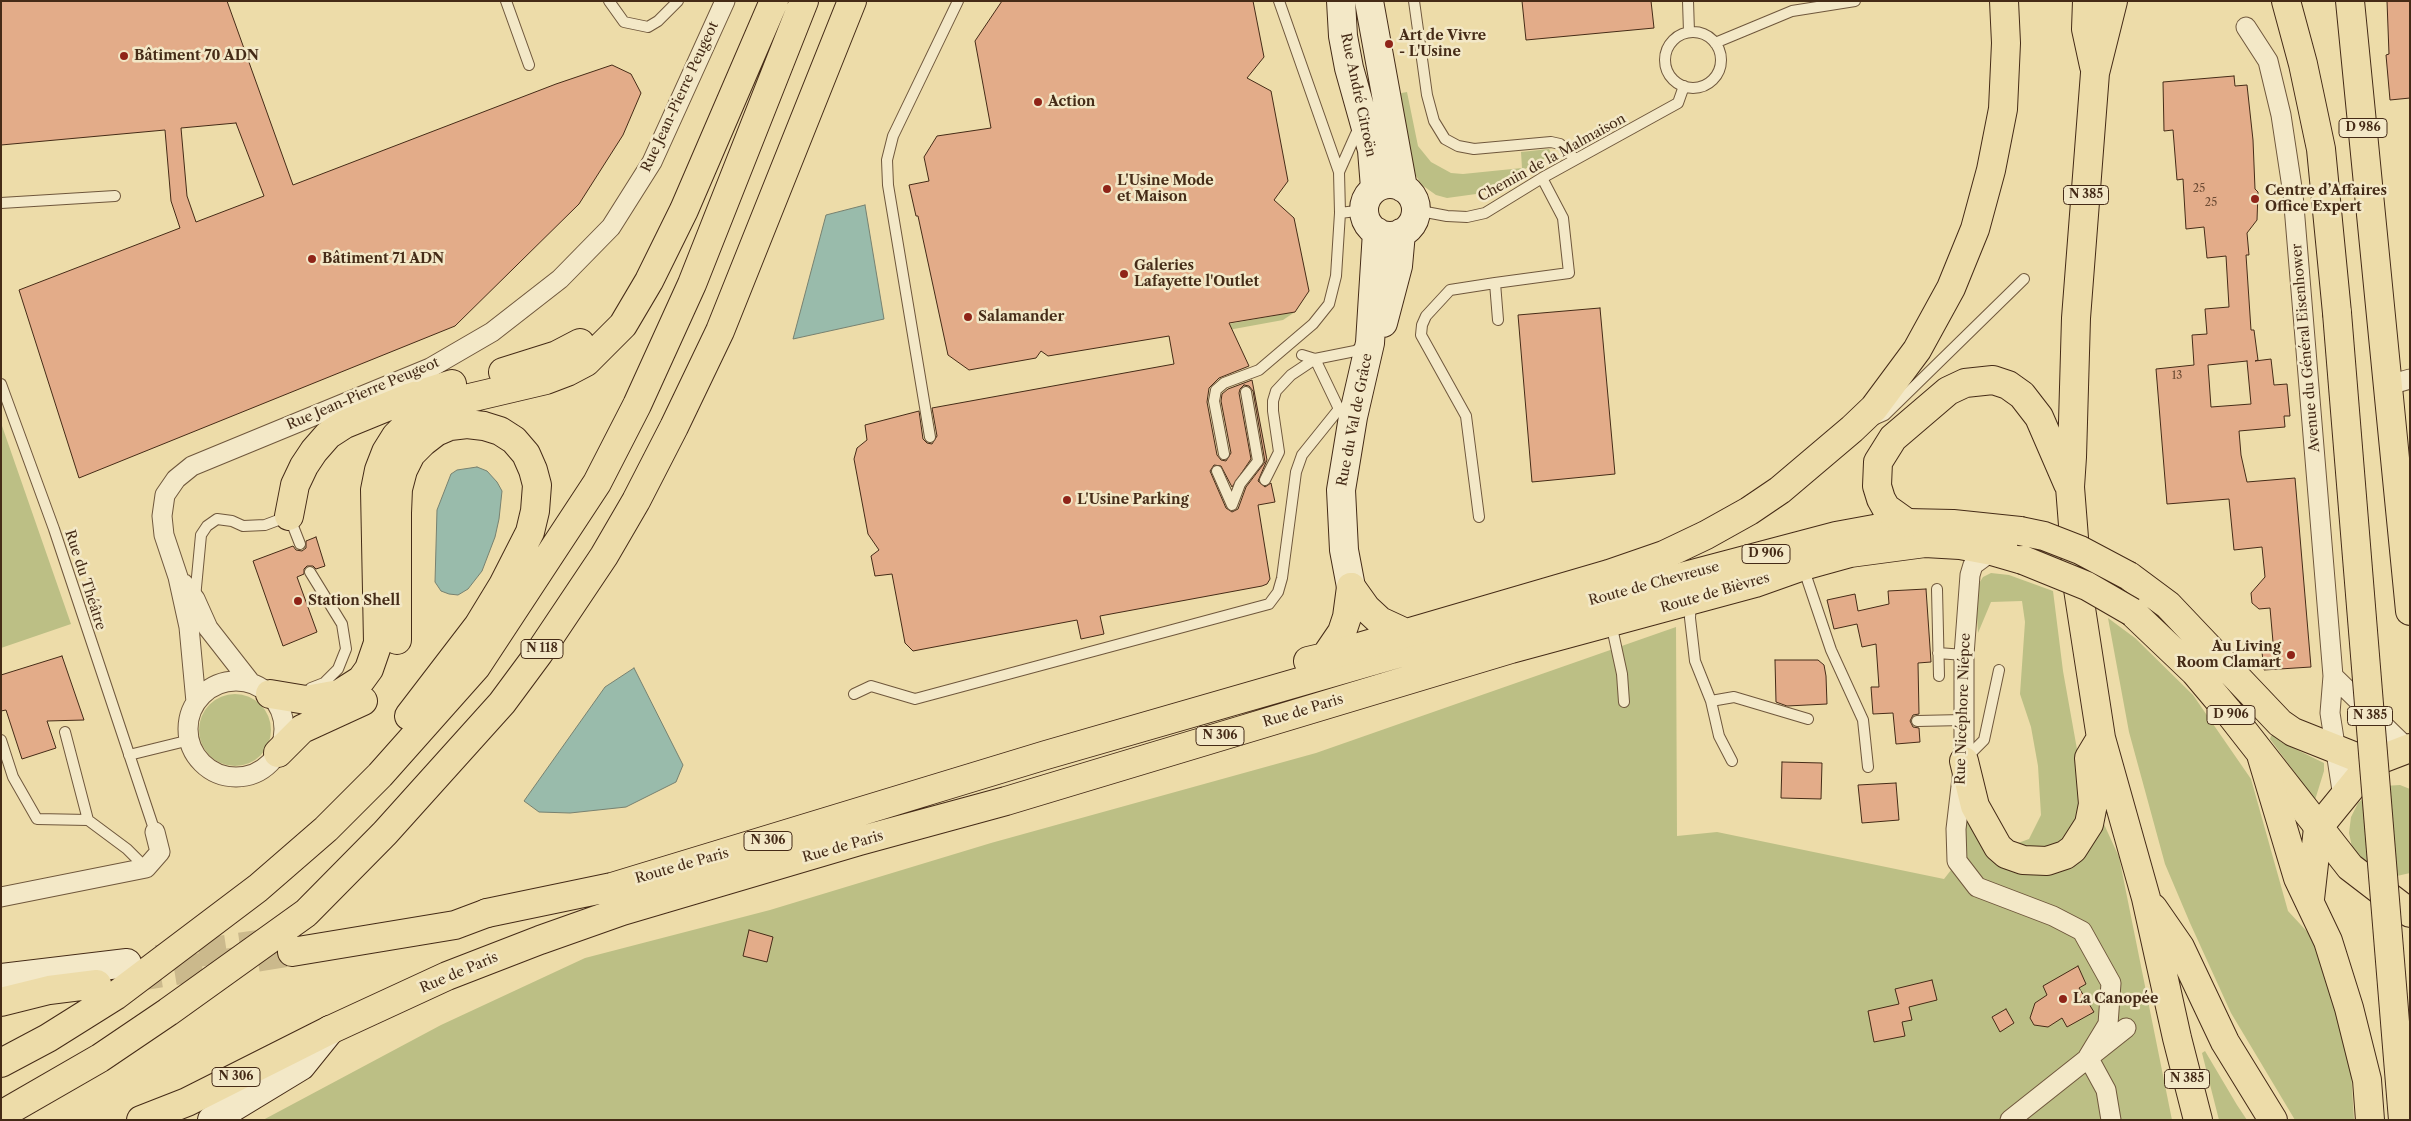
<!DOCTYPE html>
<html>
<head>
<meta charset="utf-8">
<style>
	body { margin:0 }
	#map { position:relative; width:2411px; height:1121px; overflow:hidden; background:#eddca9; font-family:"Libre Caslon Text",serif }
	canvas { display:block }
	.frame { position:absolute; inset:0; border:2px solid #452b17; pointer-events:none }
</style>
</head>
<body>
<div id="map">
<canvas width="2411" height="1121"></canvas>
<div class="frame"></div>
</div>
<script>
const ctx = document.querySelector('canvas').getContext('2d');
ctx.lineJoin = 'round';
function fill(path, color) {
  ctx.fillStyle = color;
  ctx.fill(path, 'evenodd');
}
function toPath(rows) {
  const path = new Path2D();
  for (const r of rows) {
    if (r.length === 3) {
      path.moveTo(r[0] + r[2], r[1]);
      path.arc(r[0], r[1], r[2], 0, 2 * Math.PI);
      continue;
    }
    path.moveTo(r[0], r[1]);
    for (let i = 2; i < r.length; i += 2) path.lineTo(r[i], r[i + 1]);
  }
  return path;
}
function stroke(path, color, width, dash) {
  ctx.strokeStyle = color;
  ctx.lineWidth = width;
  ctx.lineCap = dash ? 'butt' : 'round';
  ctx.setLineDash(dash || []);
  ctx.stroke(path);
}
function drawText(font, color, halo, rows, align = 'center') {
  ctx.font = font + ' "Libre Caslon Text",serif';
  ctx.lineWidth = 5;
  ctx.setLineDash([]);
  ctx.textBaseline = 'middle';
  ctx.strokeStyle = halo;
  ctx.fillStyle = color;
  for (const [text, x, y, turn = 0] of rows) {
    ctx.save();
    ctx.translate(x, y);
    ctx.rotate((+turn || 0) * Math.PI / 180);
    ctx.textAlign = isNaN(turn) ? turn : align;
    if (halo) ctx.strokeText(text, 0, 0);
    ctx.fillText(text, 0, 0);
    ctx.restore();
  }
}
const green = toPath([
	[1407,92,1418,146,1431,162,1451,173,1463,174,1522,168,1521,152,1549,149,1552,155,1476,194,1447,198,1436,195,1422,185,1414,173,1396,94],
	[1295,312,1283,320,1190,337,1228,324],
	[1,423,71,624,1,648],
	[1991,573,2009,575,2053,591,2063,671,2085,794,2082,813,2066,839,2052,847,2035,849,2018,843,2029,839,2041,815,2038,766,2031,727,2020,694,2025,622,2022,601,1991,602,1978,633,1976,601,1978,585,1983,577],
	[2108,618,2135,638,2193,695,2251,779,2288,911,2313,938,2333,987,2351,1071,2354,1120,2295,1120,2231,1013,2190,923,2165,864,2129,732],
	[1676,627,1677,836,1717,832,1944,879,1962,856,1966,799,2026,873,2103,822,2119,857,2172,1120,263,1120,441,1025,585,958,770,910,991,843,1316,753],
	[235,730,36],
	[2275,735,2281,742,2324,763,2324,771,2315,800,2270,739,2271,736],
	[2400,785,2410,789,2410,873,2397,876,2383,875,2359,859,2352,847,2349,833,2351,817,2358,803,2370,793,2384,786],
	[2205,1051,2237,1105,2247,1120,2219,1120,2202,1053]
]);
const water = toPath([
	[865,205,884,319,793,339,826,215,865,205],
	[477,467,487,471,497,482,502,491,499,519,495,537,482,571,468,589,458,595,449,594,441,591,435,582,437,510,451,474,457,470,477,467],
	[634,668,683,765,676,782,626,807,570,813,539,812,524,801,605,687,634,668]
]);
const building = toPath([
	[1,1,227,1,293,185,556,84,612,65,631,74,641,93,623,135,579,204,455,326,79,478,19,290,180,228,171,201,165,130,1,145,1,1],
	[236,123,264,196,196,222,187,196,181,128,236,123],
	[1002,1,1253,1,1264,57,1247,78,1271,91,1288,181,1274,200,1294,218,1309,291,1295,312,1229,323,1249,366,1219,378,1209,388,1207,402,1217,455,1221,460,1226,461,1231,453,1221,401,1222,394,1228,389,1252,380,1267,460,1258,481,1265,487,1271,483,1275,502,1258,505,1270,579,1267,584,1262,586,1100,616,1104,634,1081,639,1077,620,913,651,905,643,892,574,875,576,871,556,879,550,868,534,854,459,857,448,867,440,865,425,919,411,923,439,927,443,932,444,937,436,932,408,1174,364,1169,336,1048,356,1041,351,1036,358,969,370,948,355,918,216,916,216,909,185,929,181,924,157,937,136,991,128,975,41,1002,1],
	[1244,385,1249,386,1253,391,1265,462,1246,487,1238,509,1232,512,1226,508,1210,471,1214,465,1221,466,1232,487,1251,459,1239,393,1240,389,1244,385],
	[1522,1,1651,1,1654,28,1526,40,1522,1],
	[2387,1,2410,1,2410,98,2390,100,2386,55,2389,54,2387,1],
	[2234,76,2235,86,2247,85,2253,140,2255,189,2258,192,2257,220,2247,233,2249,255,2246,255,2251,330,2254,330,2258,360,2255,361,2271,359,2274,385,2287,384,2290,416,2284,416,2285,427,2239,431,2241,455,2247,482,2295,478,2311,667,2264,670,2261,643,2273,642,2270,608,2259,609,2252,603,2251,593,2265,577,2262,547,2234,550,2229,499,2167,504,2156,369,2194,365,2192,335,2207,334,2205,309,2229,307,2226,256,2207,258,2204,227,2186,229,2183,179,2177,180,2173,130,2164,131,2163,82,2234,76],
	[2247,361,2251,404,2211,407,2208,365,2247,361],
	[1600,308,1615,474,1532,482,1518,315,1600,308],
	[316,537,325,566,316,569,313,566,307,566,304,569,304,574,297,577,317,632,283,646,253,561,293,546,296,550,302,551,306,548,306,541,316,537],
	[1926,589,1931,662,1918,663,1919,714,1913,715,1910,721,1913,727,1919,728,1920,742,1896,744,1893,713,1873,714,1871,687,1879,687,1876,644,1862,647,1857,624,1834,629,1827,600,1855,594,1858,611,1889,604,1888,591,1926,589],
	[62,656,84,720,47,721,56,748,22,759,6,710,1,711,1,675,62,656],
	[1775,660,1818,660,1824,665,1826,676,1827,704,1787,706,1776,702,1775,660],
	[1782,762,1822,763,1821,799,1781,798,1782,762],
	[1896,783,1899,820,1862,823,1858,785,1896,783],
	[749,930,773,937,767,962,743,956,749,930],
	[2078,966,2086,984,2079,988,2094,1012,2067,1027,2062,1018,2048,1027,2034,1025,2030,1018,2035,1003,2047,995,2043,986,2078,966],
	[1932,980,1937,1000,1909,1007,1912,1020,1902,1022,1905,1036,1874,1042,1868,1011,1899,1004,1895,989,1932,980],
	[2006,1009,2014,1023,2000,1032,1992,1017,2006,1009]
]);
const secondaryTunnel = toPath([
	[157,959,272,942]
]);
const highwayTunnel = toPath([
	[133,978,292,952]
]);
const lane = toPath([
	[506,1,529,65],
	[609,1,624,22,648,27,658,21,678,1],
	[1279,1,1339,172],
	[1414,1,1427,95,1434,121,1445,139,1458,146,1474,149,1551,142,1560,144,1575,159],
	[1688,1,1689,32],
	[1693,60,28],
	[1715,43,1792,11,1855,1],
	[1,203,115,196],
	[1415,210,1447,216,1467,217,1485,213,1542,178,1678,103,1684,86],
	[1340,213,1364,210],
	[1498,320,1495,283,1569,273,1563,218,1542,178],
	[1302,355,1315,359,1339,409,1344,411],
	[1,384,54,529,155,832],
	[1876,419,1885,415,2024,279],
	[930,437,888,185,887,160,893,136,958,1],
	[1224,454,1214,401,1216,390,1224,383,1259,370,1313,324,1329,304,1336,276,1340,213,1339,172,1359,127],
	[1217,471,1232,505],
	[1265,480,1279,452,1273,411,1273,401,1276,391,1291,375,1315,359,1355,351,1365,345],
	[1232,505,1240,484,1258,461,1246,392],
	[1479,517,1466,416,1421,335,1422,325,1426,316,1450,290,1495,283],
	[1803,567,1831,650,1863,720,1868,767],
	[310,572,342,624,346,649,338,669,324,683,311,688],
	[1937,589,1939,676],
	[195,598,201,535,207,526,217,519,232,521,243,526,265,525,289,516,300,544],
	[1691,601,1690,618,1695,661,1711,701,1734,697,1808,719],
	[1611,623,1622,674,1624,702],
	[1938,653,1964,655],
	[854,694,871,686,915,699,1269,604,1278,592,1282,578,1296,472,1302,455,1339,409],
	[1711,701,1719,736,1732,761],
	[1917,721,1963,720],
	[65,732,88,820],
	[1,740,13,777,37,819,88,820,127,849,146,868],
	[129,755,190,740],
	[1964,760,1984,740,1999,670]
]);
const street = toPath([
	[2246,27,2268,61,2281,115,2293,194,2333,676,2330,713,2343,797],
	[2389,385,2410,379],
	[1992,551,1973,565,1970,575,1964,655,1964,761,1956,829,1957,861,1977,887,2053,916,2082,931,2111,983,2108,1024,2088,1057,2106,1090,2111,1120],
	[184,584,195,599,208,628,251,683],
	[2333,676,2408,749],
	[236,729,48],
	[196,702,189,627,178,577,164,535,162,516,165,495,176,479,192,466,430,368,492,332,560,279,611,227,652,162,725,1],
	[1,897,146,868,160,852,155,832],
	[2010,1120,2126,1028]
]);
const secondary = toPath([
	[1341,1,1343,36,1349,68,1372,150,1375,188],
	[1369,1,1403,188],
	[1390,210,26],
	[1383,323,1398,266,1401,233],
	[1351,587,1344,550,1341,490,1353,417,1370,343,1377,232],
	[1,978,127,963],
	[212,1120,301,1066,330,1030]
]);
const primary = toPath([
	[2350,1,2410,611],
	[2129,576,2168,605,2280,723,2293,732,2371,763],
	[2132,612,2195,672,2227,710,2350,867,2410,913],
	[1308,661,1325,657,1342,632,1347,617,1351,587],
	[2318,828,2371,763,2410,748],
	[487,913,612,887,1046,755,1466,634,1836,536,1907,523,1953,524,2020,531],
	[330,1030,447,976,540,940,622,911,859,841,1006,801,1511,649,1755,583,1803,566,1850,553,1925,543,1960,545,1992,551,2023,560]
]);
const highway = toPath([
	[2087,1,2086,29,2094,66],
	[2113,1,2095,73,2076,318,2072,457,2070,487,2078,589,2101,738,2146,898,2177,1038,2198,1120],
	[2286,1,2303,64,2321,149,2337,313],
	[503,372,557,355,580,343],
	[289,516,295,485,304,466,314,451,328,435,345,424,411,397,452,384],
	[1907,523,1886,508,1881,499,1877,486,1878,462,1893,438,1948,391,1965,383,1993,380,2008,385,2022,395,2039,417,2068,484],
	[1351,587,1366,608,1380,621,1406,633],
	[397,640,397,513,398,489,403,470,411,454,423,442,436,432,450,426,467,424,484,426,500,431,514,440,526,454,533,470,537,485,535,511,530,532,503,585,478,626,409,716],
	[1325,657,1609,574,1664,555,1706,535,1749,511,1780,490,1852,429,1874,408,1917,350,1951,288,1975,229,1991,170,2003,109,2006,43,2004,1],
	[270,694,306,700,339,694,361,680,369,669,378,643,375,490,379,470,386,452,396,436,410,422,427,411,444,404,546,380,567,372,586,362,623,325,649,281,684,210,774,1],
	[278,753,302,729,363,701],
	[2262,758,2298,878,2328,941,2349,1008,2367,1080,2370,1120],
	[1964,761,1975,806,1998,847,2006,854,2023,860,2047,861,2065,855,2073,849,2089,824,2093,804,2089,758,2101,738],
	[2310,899,2318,828],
	[2153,908,2180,947,2225,1042,2273,1120],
	[292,952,455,925,487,913],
	[1,1002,49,990,97,984],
	[1,1063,48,1038,115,996,258,888,326,829,380,775,476,667,597,483,637,405,692,284,804,1],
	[1,1115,100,1058,168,1012,306,913,385,833,502,703,539,653,604,556,636,501,674,427,720,331,852,1],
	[141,1120,187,1102,330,1030]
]);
const primaryBridge = toPath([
	[2020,531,2044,536,2080,550,2129,576],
	[2023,560,2087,586,2132,612]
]);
const highwayBridge = toPath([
	[2337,313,2403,1120]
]);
const markers = [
	[1389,44,5,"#8f2418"],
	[124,56,5,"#8f2418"],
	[1038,102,5,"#8f2418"],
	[1107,189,5,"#8f2418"],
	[2255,199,5,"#8f2418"],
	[312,259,5,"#8f2418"],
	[1124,274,5,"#8f2418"],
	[968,317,5,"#8f2418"],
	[1067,500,5,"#8f2418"],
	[298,601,5,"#8f2418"],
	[2291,655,5,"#8f2418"],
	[2063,999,5,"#8f2418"]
];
const numberNames = [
	["25",2199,189],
	["25",2211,203],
	["13",2177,376]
];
const shields = [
	[2363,128,48],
	[2086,195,45],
	[1766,554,48],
	[542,649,42],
	[2231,715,48],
	[2370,716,45],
	[1220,736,48],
	[768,841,48],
	[236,1077,48],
	[2187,1079,45]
];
const shieldNames = [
	["D 986",2363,128],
	["N 385",2086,195],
	["D 906",1766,554],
	["N 118",542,649],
	["D 906",2231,715],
	["N 385",2370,716],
	["N 306",1220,736],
	["N 306",768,841],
	["N 306",236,1077],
	["N 385",2187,1079]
];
const poiNames = [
	["Art de Vivre",1399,36],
	["- L'Usine",1399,52],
	["Bâtiment 70 ADN",134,56],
	["Action",1048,102],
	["L'Usine Mode",1117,181],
	["et Maison",1117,197],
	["Centre d’Affaires",2265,191],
	["Office Expert",2265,207],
	["Bâtiment 71 ADN",322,259],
	["Galeries",1134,266],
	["Lafayette l'Outlet",1134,282],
	["Salamander",978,317],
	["L'Usine Parking",1077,500],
	["Station Shell",308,601],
	["Au Living",2281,647,"right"],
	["Room Clamart",2281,663,"right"],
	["La Canopée",2073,999]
];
const streetNames = [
	["Rue André Citroën",1358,95,78],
	["Rue Jean-Pierre Peugeot",680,97,-65],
	["Chemin de la Malmaison",1552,158,-29],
	["Avenue du Général Eisenhower",2306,348,-95],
	["Rue Jean-Pierre Peugeot",363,394,-23],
	["Rue du Val de Grâce",1355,420,-79],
	["Rue du Théâtre",85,580,72],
	["Route de Chevreuse",1654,584,-15],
	["Route de Bièvres",1715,593,-16],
	["Rue Nicéphore Niépce",1963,709,-88],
	["Rue de Paris",1303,711,-17],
	["Rue de Paris",843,847,-16],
	["Route de Paris",682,866,-16],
	["Rue de Paris",459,973,-23]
];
fill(green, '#bcbf85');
fill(water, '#99bbab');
stroke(water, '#778170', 1);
fill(building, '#e3ac89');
stroke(building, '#452b17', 1);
stroke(secondaryTunnel, '#cbb98c', 28, [28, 14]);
stroke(highwayTunnel, '#cbb98c', 28, [28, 14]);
stroke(lane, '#6f573c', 12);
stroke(street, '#6f573c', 21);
stroke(secondary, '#452b17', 30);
stroke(primary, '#452b17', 30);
stroke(highway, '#452b17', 30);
stroke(lane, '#f3e8c7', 10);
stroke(street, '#f3e8c7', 19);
stroke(secondary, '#f3e8c7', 28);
stroke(primary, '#eddca9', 28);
stroke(highway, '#eddca9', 28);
stroke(primaryBridge, '#452b17', 30, []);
stroke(highwayBridge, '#452b17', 30, []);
stroke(primaryBridge, '#eddca9', 28);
stroke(highwayBridge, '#eddca9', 28);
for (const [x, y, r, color] of markers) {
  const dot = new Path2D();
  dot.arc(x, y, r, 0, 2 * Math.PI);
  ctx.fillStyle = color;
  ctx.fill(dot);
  stroke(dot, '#f3e8c7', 2);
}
drawText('11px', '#6c4b34', null, numberNames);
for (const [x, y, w] of shields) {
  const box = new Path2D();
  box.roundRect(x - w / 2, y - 9.5, w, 19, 4);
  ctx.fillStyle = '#f3e8c7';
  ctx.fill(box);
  stroke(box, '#452b17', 1);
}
drawText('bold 12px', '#452b17', null, shieldNames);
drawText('bold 14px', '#452b17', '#f3e8c7', poiNames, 'left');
drawText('14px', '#452b17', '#f3e8c7', streetNames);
</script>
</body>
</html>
